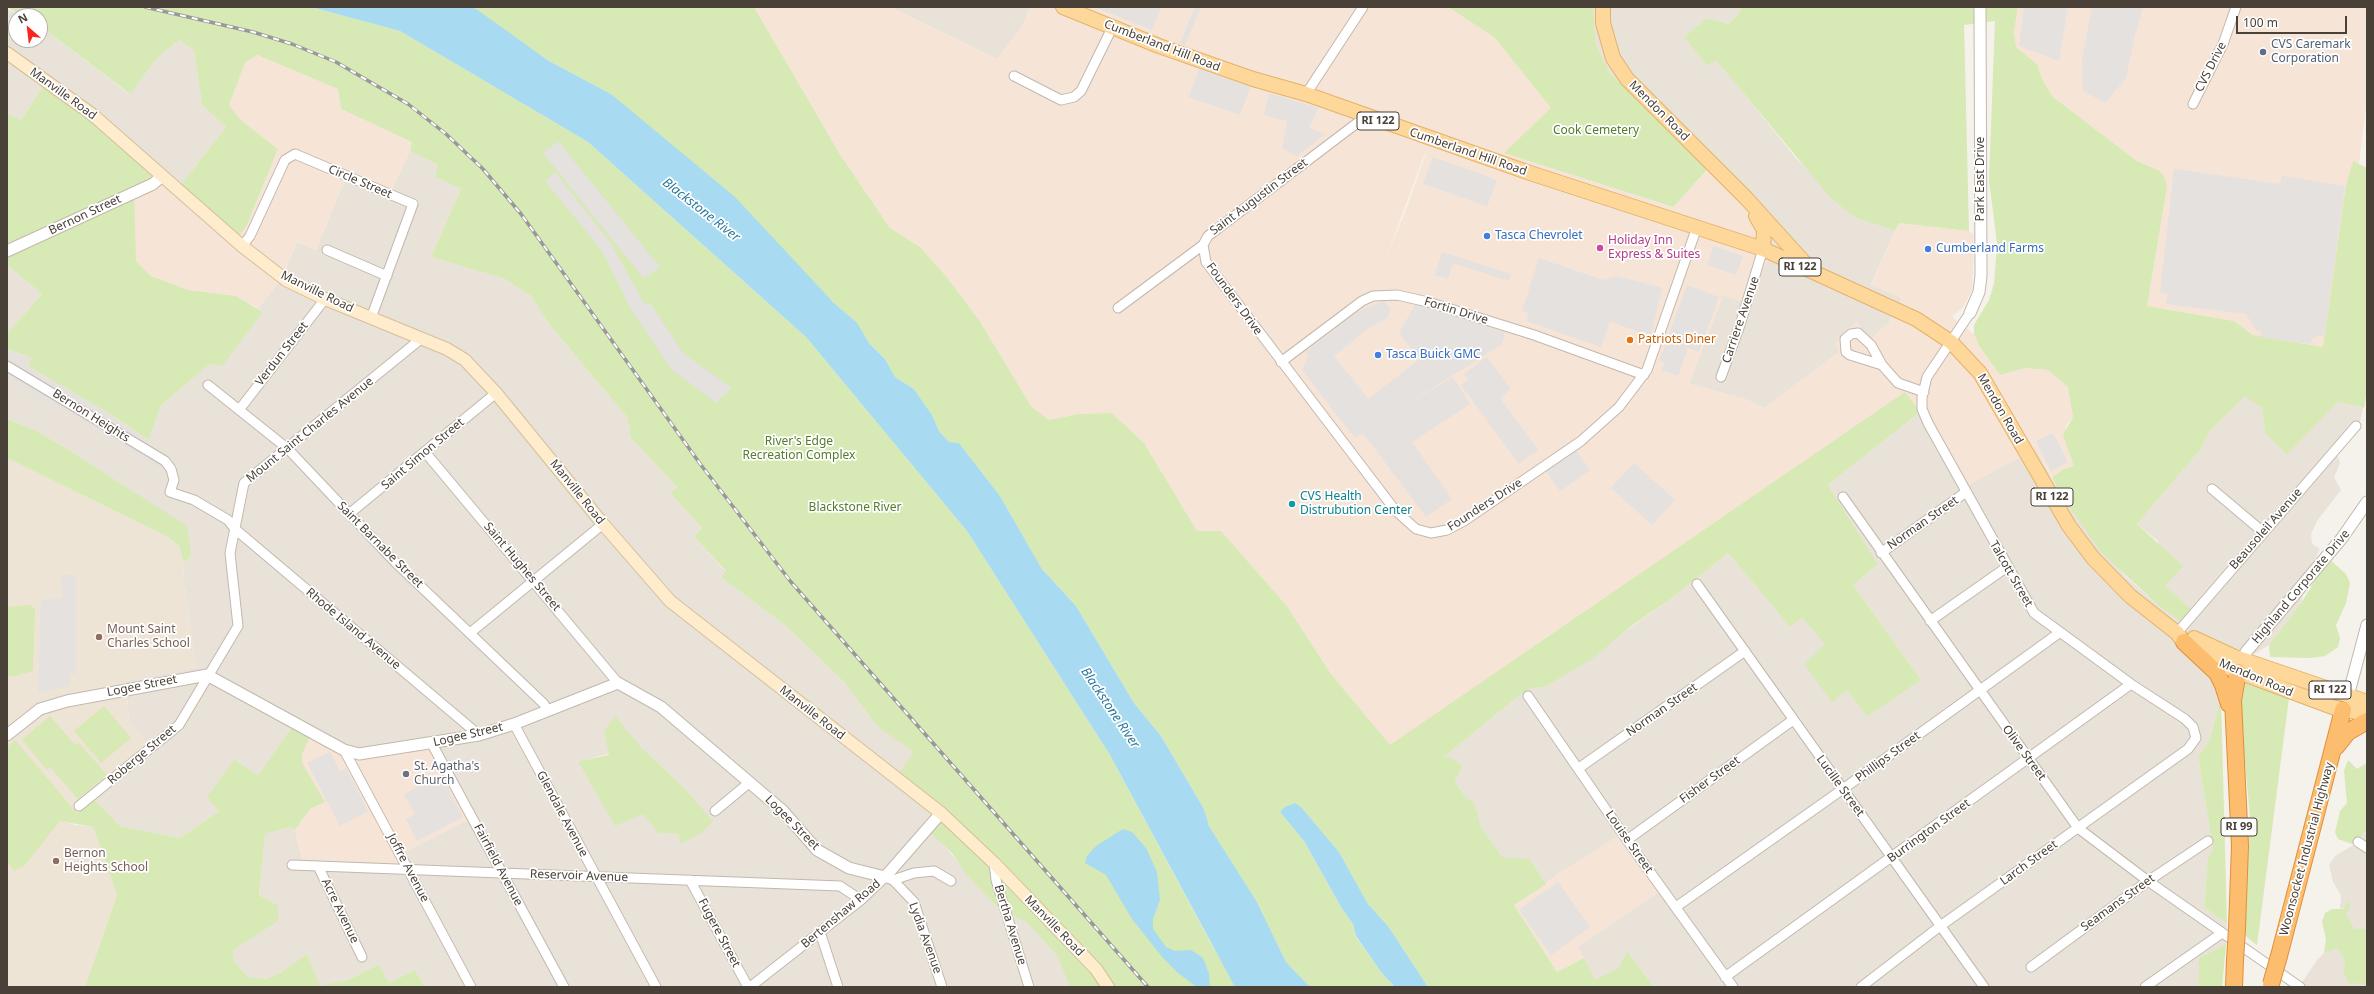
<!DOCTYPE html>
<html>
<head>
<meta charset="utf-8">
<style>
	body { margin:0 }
	#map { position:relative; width:2374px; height:994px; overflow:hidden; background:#f5f1eb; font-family:"Noto Sans",sans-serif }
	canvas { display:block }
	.frame { position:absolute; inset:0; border:8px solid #494138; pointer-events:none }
	.north { position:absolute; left:8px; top:8px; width:40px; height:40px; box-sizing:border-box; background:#fff; border:1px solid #b6b3af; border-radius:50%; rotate:332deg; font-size:11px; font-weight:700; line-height:16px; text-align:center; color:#494138 }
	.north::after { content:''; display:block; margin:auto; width:14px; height:18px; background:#f9261e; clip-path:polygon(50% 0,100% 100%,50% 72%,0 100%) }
	.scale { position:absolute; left:2236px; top:16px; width:111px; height:18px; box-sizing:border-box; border:2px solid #494138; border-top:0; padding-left:5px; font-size:12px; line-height:14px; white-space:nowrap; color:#494138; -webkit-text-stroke:3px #fff; paint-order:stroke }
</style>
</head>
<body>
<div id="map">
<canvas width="2374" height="994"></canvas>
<div class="frame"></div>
<div class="north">N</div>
<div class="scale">100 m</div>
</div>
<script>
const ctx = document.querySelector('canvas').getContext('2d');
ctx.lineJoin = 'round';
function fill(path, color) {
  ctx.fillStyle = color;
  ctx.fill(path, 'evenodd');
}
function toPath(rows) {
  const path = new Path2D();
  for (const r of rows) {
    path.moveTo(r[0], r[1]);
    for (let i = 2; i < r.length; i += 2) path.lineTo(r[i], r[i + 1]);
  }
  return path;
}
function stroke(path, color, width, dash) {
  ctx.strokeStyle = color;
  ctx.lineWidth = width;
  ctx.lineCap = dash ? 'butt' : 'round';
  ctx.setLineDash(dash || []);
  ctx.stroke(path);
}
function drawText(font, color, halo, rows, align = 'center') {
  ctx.font = font + ' "Noto Sans",sans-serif';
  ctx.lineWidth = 3.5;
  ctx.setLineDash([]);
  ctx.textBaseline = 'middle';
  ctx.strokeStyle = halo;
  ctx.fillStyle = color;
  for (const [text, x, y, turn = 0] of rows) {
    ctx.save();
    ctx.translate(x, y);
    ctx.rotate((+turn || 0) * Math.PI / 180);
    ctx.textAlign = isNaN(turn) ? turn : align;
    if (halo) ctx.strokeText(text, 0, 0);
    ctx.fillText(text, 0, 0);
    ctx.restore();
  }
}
const residential = toPath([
	[890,7,1030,7,1022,27,997,59],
	[1593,7,1742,7,1736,17,1728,24,1707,18,1684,37,1707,66,1716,59,1795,157,1856,218,1895,231,1871,284,1902,298,1889,323,1868,341,1857,322,1839,352,1764,408,1745,399,1689,384,1723,295,1731,298,1712,166,1707,170,1610,73,1596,46],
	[7,9,22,16,16,16,16,40,40,40,40,26,129,94,157,58,179,40,194,50,202,105,226,127,176,191,46,82,21,120,7,114],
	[410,151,438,165,435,177,461,189,431,257,505,279,531,296,549,324,627,417,631,438,677,487,670,493,702,528,694,537,726,572,721,577,786,626,843,681,878,727,915,752,940,815,941,842,996,906,1028,924,1058,955,1070,987,425,987,415,970,389,983,379,964,348,980,320,987,307,954,280,973,266,979,248,977,234,961,233,950,278,905,259,895,265,834,291,827,295,830,302,859,412,866,404,852,471,818,258,777,236,759,219,811,180,838,120,826,94,799,151,749,129,723,126,681,196,667,183,580,184,563,191,556,169,515,61,445,33,429,7,419,7,349,33,358,29,366,110,414,149,440,161,405,210,364,222,365,263,312,258,308,283,277,297,242,316,250,347,174,392,189],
	[640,746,681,785,681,843,678,834,658,833,644,814,579,761],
	[7,265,42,294,7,334],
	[2245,395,2262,408,2265,433,2319,420,2338,402,2363,408,2360,422,2336,451,2340,463,2334,477,2341,490,2317,521,2311,534,2312,544,2320,549,2304,581,2302,602,2269,645,2238,664,2221,698,2209,742,2198,756,2213,849,2208,857,2204,907,2227,924,2226,944,2199,958,2199,987,1654,987,1627,951,1619,967,1595,980,1577,947,1662,890,1584,858,1559,873,1546,884,1530,859,1502,858,1481,827,1475,804,1465,796,1455,782,1462,766,1444,757,1516,698,1531,688,1545,687,1560,678,1672,598,1728,553,1790,627,1802,618,1826,644,1804,664,1847,690,1867,717,1921,680,1853,585,1878,564,1828,485,1920,412,2018,458,2036,449,2059,492,2126,577,2160,607,2185,625,2195,612,2165,586,2158,541,2137,524,2200,450,2209,432],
	[2367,829,2367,927,2364,929,2355,929,2348,917,2347,912,2351,904,2340,910,2341,895,2333,882,2329,865,2335,856,2357,843],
	[2336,949,2341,953,2345,963,2343,971,2349,981,2361,983,2367,987,2299,987,2317,960,2324,953]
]);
const commercial = toPath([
	[754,7,890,7,997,59,1022,27,1030,7,1448,7,1494,37,1552,109,1505,153,1672,207,1712,166,1758,214,1773,249,1748,303,1723,296,1689,384,1745,399,1764,408,1839,352,1835,344,1844,332,1857,321,1868,341,1889,323,1902,298,1871,285,1899,223,1969,231,1974,235,1972,290,1964,306,1952,317,1974,334,1979,346,2000,375,2025,368,2048,370,2069,387,2073,417,2066,426,2074,466,2064,469,2052,477,2036,449,1965,487,1920,412,1905,393,1390,746,1331,674,1287,606,1221,531,1197,531,1144,443,1112,413,1079,414,1049,420,1031,406,979,320,946,276,920,247,890,228,841,156],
	[1426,153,1407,207,1386,258,1425,153],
	[2018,7,2367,7,2367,98,2359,164,2353,162,2324,347,2253,335,2234,321,2147,306,2167,188,2160,171,2137,161,2053,97,2043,81,2037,64,2016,47,2014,32],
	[257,55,338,89,341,109,412,142,410,151,393,189,347,174,316,250,297,242,283,277,258,308,236,296,188,290,151,276,136,261,134,232,134,191,159,176,235,240,246,227,278,149,242,121,229,105,245,63],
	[310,736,353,756,435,745,471,818,404,852,412,867,302,859,295,830,310,809,324,802,302,763,302,754],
	[1621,834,1662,890,1578,947,1584,958,1557,972,1514,905,1559,873]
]);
const education = toPath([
	[7,458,168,537,179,546,184,563,183,580,196,667,126,681,129,723,151,749,77,813,15,741,7,747],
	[7,803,75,825,93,827,117,895,85,987,7,987]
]);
const green = toPath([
	[7,7,311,7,400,31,588,142,806,337,967,531,1110,755,1214,949,1242,987,1115,987,1112,983,1107,987,1070,987,1057,955,1028,924,996,906,967,875,952,853,928,831,940,816,895,779,914,752,878,727,843,681,786,626,721,577,726,571,694,537,702,528,670,493,677,487,631,438,627,417,549,324,531,296,505,279,431,257,461,189,435,177,438,165,410,151,412,142,341,109,338,89,257,55,245,63,229,105,242,121,278,149,246,227,235,240,176,191,226,127,202,105,194,50,179,40,157,58,130,94,40,26,40,16,22,16],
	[471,7,754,7,841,156,890,228,920,247,946,276,979,320,1031,406,1049,420,1079,414,1112,413,1144,443,1197,531,1221,531,1287,606,1331,674,1390,745,1905,392,1920,412,1828,485,1878,564,1853,585,1921,680,1867,717,1847,690,1832,702,1804,664,1825,644,1802,618,1790,627,1728,553,1672,598,1630,627,1592,659,1545,687,1531,688,1516,698,1444,757,1452,758,1462,766,1455,782,1465,796,1475,804,1481,827,1502,857,1530,859,1546,884,1514,905,1557,972,1584,958,1595,980,1619,967,1627,951,1654,987,1428,987,1388,926,1368,904,1339,852,1302,808,1280,812,1304,841,1341,907,1353,924,1356,937,1381,972,1395,987,1310,987,1286,962,1257,902,1209,826,1204,809,1161,736,1134,703,1076,606,1042,569,1000,496,959,443,949,442,939,431,932,415,914,389,895,377,885,359,869,343,856,323,611,94,549,61],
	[1448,7,1593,7,1596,45,1610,73,1707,170,1673,207,1504,153,1551,108,1494,37],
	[1742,7,2018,7,2014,32,2016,47,2037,64,2043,81,2053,97,2137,161,2160,171,2165,179,2167,187,2147,306,2234,321,2253,335,2323,347,2346,185,2353,161,2367,168,2367,390,2364,408,2338,402,2287,454,2265,433,2262,408,2245,396,2209,432,2200,450,2137,524,2183,566,2165,586,2195,612,2185,625,2160,607,2101,552,2059,492,2052,477,2064,469,2074,466,2063,435,2073,417,2068,387,2048,370,2025,368,2000,375,1979,346,1974,334,1974,325,1989,300,1994,284,1997,243,1989,180,1995,21,1964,25,1969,231,1899,223,1895,231,1856,218,1830,197,1716,60,1707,66,1684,37,1707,18,1728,24,1736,17],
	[46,82,159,176,134,191,136,261,151,276,188,290,236,296,263,312,222,366,210,364,161,405,149,440,110,414,28,366,32,358,7,349,7,334,42,294,7,265,7,114,21,120],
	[7,419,33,429,61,445,187,526,191,556,184,563,179,546,168,537,7,458],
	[2328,558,2346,574,2350,583,2346,603,2336,625,2340,638,2338,647,2325,656,2310,658,2270,657,2269,645,2302,602],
	[31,605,35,609,33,671,11,677,7,675,7,607],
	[2245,683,2289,698,2257,945,2243,934,2250,816,2241,720,2240,690],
	[2221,698,2227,924,2204,907,2208,857,2213,849,2198,756,2209,742],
	[104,706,131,738,101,763,74,731],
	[50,716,75,745,79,743,107,775,78,799,50,767,47,770,22,740],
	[615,716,640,746,681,785,713,821,701,833,681,844,678,834,658,833,643,814,615,826,578,761,609,755,604,731],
	[293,726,310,736,302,754,302,763,325,802,310,809,295,830,291,827,265,834,259,895,278,905,278,921,233,950,234,961,248,977,266,979,280,973,307,954,320,986,348,980,379,964,389,983,415,970,425,987,85,987,117,895,93,827,60,821,25,865,14,871,7,861,7,747,15,740,77,813,94,799,120,826,180,838,219,811,207,797,235,759,258,776],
	[2348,760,2357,769,2367,763,2367,829,2355,845,2338,839,2335,832,2340,811,2347,803,2344,771],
	[2347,902,2351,905,2347,912,2348,917,2355,929,2364,929,2367,927,2367,987,2361,983,2349,984,2343,971,2345,963,2341,953,2336,949,2324,953,2326,939,2322,922,2325,913,2332,909,2344,909],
	[2226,944,2222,987,2199,987,2199,958]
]);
const parking = toPath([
	[1094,7,1161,7,1152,30],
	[1195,7,1201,7,1185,45,1180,43],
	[2024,7,2068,7,2059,61,2019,46],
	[2092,7,2143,7,2134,39,2126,78,2105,103,2083,91,2082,59],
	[1199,69,1250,87,1240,115,1189,97],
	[1269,93,1318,108,1309,128,1325,134,1297,156,1282,148,1287,121,1264,115],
	[558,141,660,267,644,279,543,153],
	[1433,157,1497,180,1487,206,1423,184],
	[2174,169,2280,184,2282,176,2345,186,2324,337,2317,336,2312,338,2311,344,2260,337,2261,331,2256,330,2246,314,2166,304,2168,294,2160,293],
	[555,172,611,243,645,305,650,302,683,353,732,388,716,403,671,369,632,311,602,251,545,181],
	[1714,246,1743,256,1736,275,1707,265],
	[1442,252,1511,274,1509,281,1453,263,1448,279,1435,275],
	[1539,258,1603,280,1617,276,1662,288,1651,337,1610,321,1601,347,1526,321,1529,313,1522,311],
	[1687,285,1719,297,1699,352,1688,348,1678,376,1661,370,1665,363,1659,361],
	[1384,301,1391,309,1387,318,1369,328,1334,356,1368,399,1420,359,1399,333,1416,303,1505,333,1502,344,1392,414,1453,377,1470,404,1412,442,1452,499,1426,517,1363,433,1355,438,1302,370,1308,356,1305,352,1360,310],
	[7,352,27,358,24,367,92,404,146,440,144,445,168,459,161,469,58,405,47,403,32,395,33,391,8,379,7,380],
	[1487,357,1511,389,1500,398,1538,450,1519,464,1461,385,1468,380,1464,374],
	[2053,433,2068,462,2051,471,2036,441],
	[1576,450,1590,470,1560,491,1546,471],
	[1634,463,1675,500,1652,525,1611,488],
	[61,575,76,575,76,674,70,674,69,686,38,693,41,600,63,598],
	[330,752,340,771,346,768,368,811,340,826,307,763],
	[441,775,463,817,417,841,406,819,415,814,404,794],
	[1558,882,1590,927,1551,955,1519,910]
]);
const water = toPath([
	[311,7,471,7,476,9,549,61,611,94,735,197,833,302,857,323,869,343,885,359,895,377,914,389,932,415,939,431,949,442,959,443,1000,496,1042,569,1076,606,1134,703,1161,736,1204,809,1209,826,1257,902,1286,962,1310,987,1235,987,1110,755,967,531,806,337,588,142,400,31],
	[1295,803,1302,808,1339,852,1368,904,1388,926,1428,987,1395,987,1381,972,1356,936,1353,924,1341,907,1304,841,1280,812,1285,807],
	[1123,829,1132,832,1146,848,1157,872,1160,900,1153,919,1153,929,1166,947,1175,951,1191,950,1203,958,1209,974,1210,987,1197,987,1178,973,1163,958,1132,919,1106,875,1085,863,1087,856,1096,846]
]);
const minor = toPath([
	[1014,76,1061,100,1074,97,1081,91,1112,28],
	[1306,94,1363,7],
	[2193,104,2223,44,2236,7],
	[1203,245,1206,262,1395,510,1416,529,1431,533,1447,530,1464,521,1581,441,1619,407,1647,370,1697,227],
	[242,246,250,236,285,160,295,154,413,204,371,318],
	[327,250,387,276],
	[1118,308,1203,245,1208,236,1365,117],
	[1858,333,1871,345,1882,365,1850,355,1846,352,1845,339,1851,334,1858,333],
	[1281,362,1362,301,1373,296,1397,295,1428,302,1534,335,1644,375],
	[1882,365,1898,383,1924,392],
	[7,366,165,461,171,469,174,480,170,492,194,500,228,520,235,529,479,735],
	[1721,377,1740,325,1763,249],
	[208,385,288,449,394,561,544,704,547,711],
	[239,410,325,299],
	[425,452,618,683],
	[2212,489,2263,532],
	[1843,497,2078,828,2148,881,2300,987],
	[349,514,496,393],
	[1881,553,1966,492],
	[1697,584,1984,987],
	[1930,621,2007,567],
	[470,633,603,524],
	[2177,633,2356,426],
	[1528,696,1627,840,1733,987],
	[514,724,656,987],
	[432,744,564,987],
	[344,750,471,987],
	[1579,768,1745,651],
	[79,806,179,725,238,626,230,553,244,483,422,338],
	[715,811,750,782],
	[1627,840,1793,720],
	[2358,842,2367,848],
	[994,863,996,880,1029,987],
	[292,865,840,886,861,900],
	[318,866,362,957],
	[690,880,748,987],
	[893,880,914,873,934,871,951,881],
	[1676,907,1843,789,2059,633],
	[820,932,838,987],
	[2031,967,2148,881,2208,841],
	[1725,977,2131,684],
	[750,987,861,900,885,877,893,880,914,902,942,987],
	[1861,987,1939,927,2188,749,2196,738,2193,727,2185,719,2131,684,2034,613,1928,423,1922,409,1922,397,1927,377,1970,313],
	[2145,987,2222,933]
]);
const tertiary = toPath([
	[7,251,153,184,162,176],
	[1970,313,1979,292,1981,276,1980,7],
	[2243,660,2246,652,2342,538,2367,502],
	[2348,696,2367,625],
	[7,735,40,709,67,701,207,675,344,750,359,754,479,735,514,724,618,683,661,707,783,811,817,850,849,868,885,877,941,813]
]);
const secondary = toPath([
	[7,53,93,115,242,246,286,280,325,299,447,349,465,360,496,393,603,524,670,601,941,813,994,863,1096,969,1108,987]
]);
const primary = toPath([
	[1063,7,1159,46,1253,79,1306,94,1527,172,1763,249,1916,319,1951,342,1980,373,2069,526,2093,558,2130,596,2177,633,2184,642,2233,670,2335,708,2367,714],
	[1603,7,1603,23,1613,58,1627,79,1746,198,1811,270],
	[1756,216,1764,230,1763,249],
	[2194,638,2235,657,2367,702]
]);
const motorway = toPath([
	[2184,642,2217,673,2223,685,2229,704],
	[2336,747,2348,732,2367,721],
	[2237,928,2240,846,2233,700,2238,672],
	[2279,956,2343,710],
	[2234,987,2235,960]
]);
const rail = toPath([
	[145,7,253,32,292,44,336,62,408,104,446,134,483,169,521,214,701,465,791,582,1148,987]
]);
const motorwayBridge = toPath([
	[2235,960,2237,928],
	[2271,984,2279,956]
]);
const markers = [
	[2263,52,4,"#5c6f8a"],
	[1487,236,4,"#3f7fe0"],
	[1600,248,4,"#d1479c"],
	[1928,249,4,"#3f7fe0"],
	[1630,340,4,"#e8710a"],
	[1378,355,4,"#3f7fe0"],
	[1292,504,4,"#0f9aa8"],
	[99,637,4,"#8d6e63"],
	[406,774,4,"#6b7280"],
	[56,861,4,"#8d6e63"]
];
const shields = [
	[1378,121,42],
	[1800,267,42],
	[2052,497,42],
	[2330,690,42],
	[2239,827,36]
];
const shieldNames = [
	["RI 122",1378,121],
	["RI 122",1800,267],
	["RI 122",2052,497],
	["RI 122",2330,690],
	["RI 99",2239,827]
];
const serviceNames = [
	["CVS Caremark",2271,45],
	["Corporation",2271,59]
];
const streetNames = [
	["Cumberland Hill Road",1162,46,21],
	["CVS Drive",2211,67,-63],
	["Manville Road",63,94,36],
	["Mendon Road",1659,111,45],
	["Cumberland Hill Road",1468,152,19],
	["Park East Drive",1981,179,-90],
	["Circle Street",360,182,23],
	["Saint Augustin Street",1259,197,-37],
	["Bernon Street",85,215,-25],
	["Manville Road",317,292,26],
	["Founders Drive",1234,299,54],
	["Fortin Drive",1456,311,17],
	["Carriere Avenue",1741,320,-71],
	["Verdun Street",282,354,-52],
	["Mendon Road",2000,409,60],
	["Bernon Heights",91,416,32],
	["Mount Saint Charles Avenue",310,430,-39],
	["Saint Simon Street",423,454,-40],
	["Manville Road",577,492,51],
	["Founders Drive",1485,505,-33],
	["Norman Street",1923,523,-35],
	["Beausoleil Avenue",2266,529,-49],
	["Saint Barnabe Street",380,545,45],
	["Saint Hughes Street",522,567,50],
	["Talcott Street",2011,574,60],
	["Highland Corporate Drive",2301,587,-50],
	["Rhode Island Avenue",353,629,40],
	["Mendon Road",2256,678,23],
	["Logee Street",142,686,-11],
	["Norman Street",1662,710,-35],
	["Manville Road",812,713,38],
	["Logee Street",468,735,-13],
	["Olive Street",2024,753,54],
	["Roberge Street",142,755,-40],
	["Phillips Street",1888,757,-36],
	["Fisher Street",1710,780,-36],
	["Lucille Street",1840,786,54],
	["Glendale Avenue",562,814,62],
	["Logee Street",792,823,45],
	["Burrington Street",1929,831,-36],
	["Louise Street",1629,842,55],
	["Woonsocket Industrial Highway",2307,849,-75],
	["Larch Street",2029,863,-36],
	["Fairfield Avenue",498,865,62],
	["Joffre Avenue",408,868,62],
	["Reservoir Avenue",579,876,2],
	["Seamans Street",2118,903,-36],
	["Acre Avenue",340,911,64],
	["Bertenshaw Road",841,914,-40],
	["Bertha Avenue",1010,925,73],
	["Manville Road",1054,926,46],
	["Fugere Street",719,933,62],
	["Lydia Avenue",925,938,70]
];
const parkNames = [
	["Cook Cemetery",1596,131],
	["River's Edge",799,442],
	["Recreation Complex",799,456],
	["Blackstone River",855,508]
];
const shopNames = [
	["Tasca Chevrolet",1495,236],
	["Cumberland Farms",1936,249],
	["Tasca Buick GMC",1386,355]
];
const hotelNames = [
	["Holiday Inn",1608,241],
	["Express & Suites",1608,255]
];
const foodNames = [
	["Patriots Diner",1638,340]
];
const cultureNames = [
	["CVS Health",1300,497],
	["Distrubution Center",1300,511]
];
const educationNames = [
	["Mount Saint",107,630],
	["Charles School",107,644],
	["Bernon",64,854],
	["Heights School",64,868]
];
const worshipNames = [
	["St. Agatha's",414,767],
	["Church",414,781]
];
const waterNames = [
	["Blackstone River",701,210,38],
	["Blackstone River",1110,708,56]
];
fill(residential, '#e9e2d9');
fill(commercial, '#f6e5d7');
fill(education, '#eee4d5');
fill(green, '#d7e9b4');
fill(parking, '#e4e1df');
fill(water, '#a8dbf1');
stroke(minor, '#c1b8ad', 11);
stroke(tertiary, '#c1b8ad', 13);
stroke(secondary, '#d5bf9a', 14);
stroke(primary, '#e4b26a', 16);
stroke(motorway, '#dd903c', 18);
stroke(minor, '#fff', 9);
stroke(tertiary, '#fff', 11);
stroke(secondary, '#feeccc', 12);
stroke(primary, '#fed79b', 14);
stroke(motorway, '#fdbd6e', 16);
stroke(rail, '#999', 3.5);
stroke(rail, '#fff', 2, [6]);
stroke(motorwayBridge, '#dd903c', 18, []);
stroke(motorwayBridge, '#fdbd6e', 16);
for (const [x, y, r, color] of markers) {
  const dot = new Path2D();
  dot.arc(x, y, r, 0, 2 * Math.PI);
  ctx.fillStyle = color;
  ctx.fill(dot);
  stroke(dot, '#fff', 1.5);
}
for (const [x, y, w] of shields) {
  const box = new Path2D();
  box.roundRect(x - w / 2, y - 9, w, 18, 3);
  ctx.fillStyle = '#fff';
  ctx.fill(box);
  stroke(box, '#494138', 1);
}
drawText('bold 11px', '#494138', null, shieldNames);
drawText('12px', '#4e5e75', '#fff', serviceNames, 'left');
drawText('12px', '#494138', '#fff', streetNames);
drawText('12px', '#537c2b', '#fff', parkNames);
drawText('12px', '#366cbe', '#fff', shopNames, 'left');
drawText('12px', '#b23c85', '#fff', hotelNames, 'left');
drawText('12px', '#c56008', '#fff', foodNames, 'left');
drawText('12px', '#0d838f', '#fff', cultureNames, 'left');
drawText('12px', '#785e54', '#fff', educationNames, 'left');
drawText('12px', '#5b616d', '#fff', worshipNames, 'left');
drawText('italic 13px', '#2b7a9d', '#fff', waterNames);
</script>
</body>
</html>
